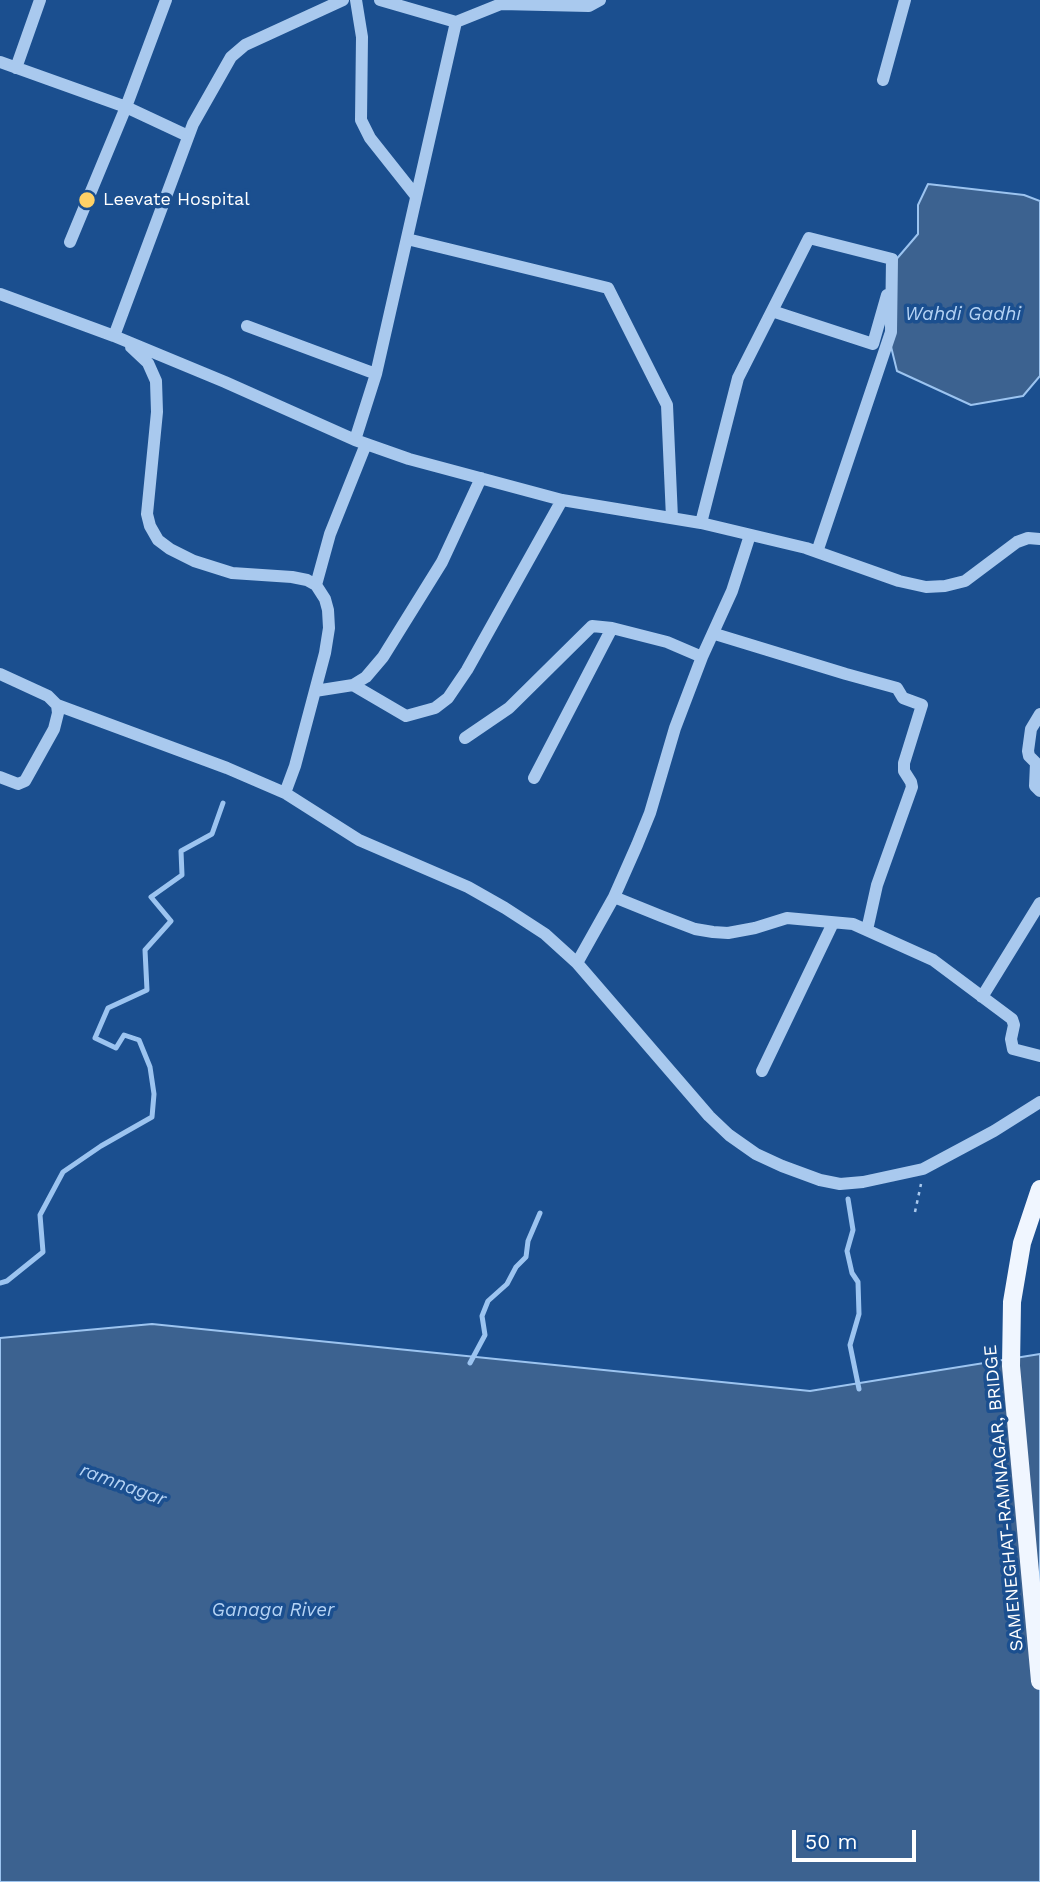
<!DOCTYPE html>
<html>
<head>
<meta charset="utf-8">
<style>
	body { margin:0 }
	#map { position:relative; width:1040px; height:1882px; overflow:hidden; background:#1b4f8f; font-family:"Work Sans",sans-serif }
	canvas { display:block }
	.scale { position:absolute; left:792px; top:1830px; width:124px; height:32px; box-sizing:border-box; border:4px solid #fff; border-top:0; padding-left:9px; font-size:21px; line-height:24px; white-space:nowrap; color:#fff; -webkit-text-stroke:5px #1b4f8f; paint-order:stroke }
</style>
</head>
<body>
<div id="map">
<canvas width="1040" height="1882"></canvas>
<div class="scale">50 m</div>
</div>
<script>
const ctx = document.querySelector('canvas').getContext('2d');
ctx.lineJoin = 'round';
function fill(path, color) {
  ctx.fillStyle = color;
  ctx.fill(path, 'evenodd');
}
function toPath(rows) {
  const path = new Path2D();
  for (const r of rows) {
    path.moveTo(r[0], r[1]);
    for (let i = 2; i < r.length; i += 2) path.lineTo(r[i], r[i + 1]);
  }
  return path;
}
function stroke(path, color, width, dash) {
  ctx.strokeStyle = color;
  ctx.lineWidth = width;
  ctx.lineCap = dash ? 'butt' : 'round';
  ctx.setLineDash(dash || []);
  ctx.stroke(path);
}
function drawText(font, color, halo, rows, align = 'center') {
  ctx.font = font + ' "Work Sans",sans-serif';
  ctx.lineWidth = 7;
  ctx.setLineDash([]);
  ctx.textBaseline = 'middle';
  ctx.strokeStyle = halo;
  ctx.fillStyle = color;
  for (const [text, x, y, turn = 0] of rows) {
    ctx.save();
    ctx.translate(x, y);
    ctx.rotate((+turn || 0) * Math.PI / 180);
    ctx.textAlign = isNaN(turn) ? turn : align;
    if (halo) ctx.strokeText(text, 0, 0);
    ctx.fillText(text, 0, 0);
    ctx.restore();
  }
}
const water = toPath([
	[928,184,1024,195,1040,201,1040,376,1023,396,971,405,897,371,884,318,894,262,918,234,918,205,928,184],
	[152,1324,810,1391,1040,1354,1040,1882,0,1882,0,1338,152,1324]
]);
const stream = toPath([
	[848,1199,853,1230,847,1251,852,1273,858,1282,859,1314,850,1345,859,1389],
	[0,1283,7,1281,43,1252,40,1215,63,1172,101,1146,152,1117,154,1094,150,1067,139,1040,124,1035,116,1048,95,1038,108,1008,147,990,145,950,171,921,151,897,182,875,181,851,212,834,223,803],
	[470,1363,485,1335,482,1316,488,1301,507,1284,516,1267,526,1257,528,1241,540,1213]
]);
const path = toPath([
	[915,1212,921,1184]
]);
const minor = toPath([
	[356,0,362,37,361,120,370,138,416,196],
	[380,0,456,22,501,4,589,6,600,0],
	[0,62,126,107,188,136],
	[16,68,40,0],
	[883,80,905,0],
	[407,239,608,288,667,405,672,518],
	[70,242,126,107,166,0],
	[0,294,114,336,225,382,355,440,409,459,562,500,701,523,806,548,899,581,926,587,945,586,965,581,1017,542,1028,538,1040,539],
	[772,311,873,344,887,295],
	[247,326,376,374],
	[114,336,193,124,231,57,245,45,343,0],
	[131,347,148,363,156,381,157,412,147,514,150,526,158,540,170,549,194,561,232,573,292,577,307,580,316,585,325,599,328,610,329,628,325,653,295,766,285,793],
	[355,440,376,374,456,22],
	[701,523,738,378,809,238,892,259,891,332,817,552],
	[316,585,330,534,366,444],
	[715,634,846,674,897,688,903,698,922,705,904,763,904,771,911,782,912,787,877,885,867,930],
	[0,674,48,696,57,705,58,713,54,729,25,781,18,784,0,777],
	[353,685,406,716,435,708,448,698,467,670,562,500],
	[315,691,353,685,366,677,383,657,442,562,481,478],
	[57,705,227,768,285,793,359,840,468,887,505,908,545,934,577,963,709,1116,729,1135,756,1154,782,1166,820,1180,840,1184,863,1182,923,1169,994,1131,1040,1102],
	[1040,714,1031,729,1028,751,1029,756,1036,763,1035,786,1040,791],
	[465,738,509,708,592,626,612,628,667,642,702,657],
	[534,778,612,628],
	[614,897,661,916,695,929,713,932,728,933,755,928,787,918,853,924,933,960,1012,1019,1014,1025,1011,1039,1013,1049,1040,1056],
	[577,963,614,897,637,845,650,813,675,728,702,657,732,591,750,535],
	[982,997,1040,903],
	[762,1071,833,923]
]);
const major = toPath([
	[1040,1189,1022,1243,1012,1302,1011,1366,1040,1681]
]);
const markers = [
	[87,200,9,"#ffd166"]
];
const poiNames = [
	["Leevate Hospital",103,200]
];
const streetNames = [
	["SAMENEGHAT-RAMNAGAR, BRIDGE",1004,1498,-95]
];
const waterNames = [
	["Wahdi Gadhi",963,314],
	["ramnagar",123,1485,20],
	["Ganaga River",273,1610]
];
fill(water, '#3c6290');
stroke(water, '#9cc4f0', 2);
stroke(stream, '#9cc4f0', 5);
stroke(path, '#a9c9ee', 2.5, [3.5, 5]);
stroke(minor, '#a9c9ee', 12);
stroke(major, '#f0f6ff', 18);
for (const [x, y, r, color] of markers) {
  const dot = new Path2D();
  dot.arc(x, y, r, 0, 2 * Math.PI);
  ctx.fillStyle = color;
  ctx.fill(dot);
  stroke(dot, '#1b4f8f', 2.5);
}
drawText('18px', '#fff', '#1b4f8f', poiNames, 'left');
drawText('18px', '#fff', '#1b4f8f', streetNames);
drawText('italic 19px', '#b5d3f5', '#1b4f8f', waterNames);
</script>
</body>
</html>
